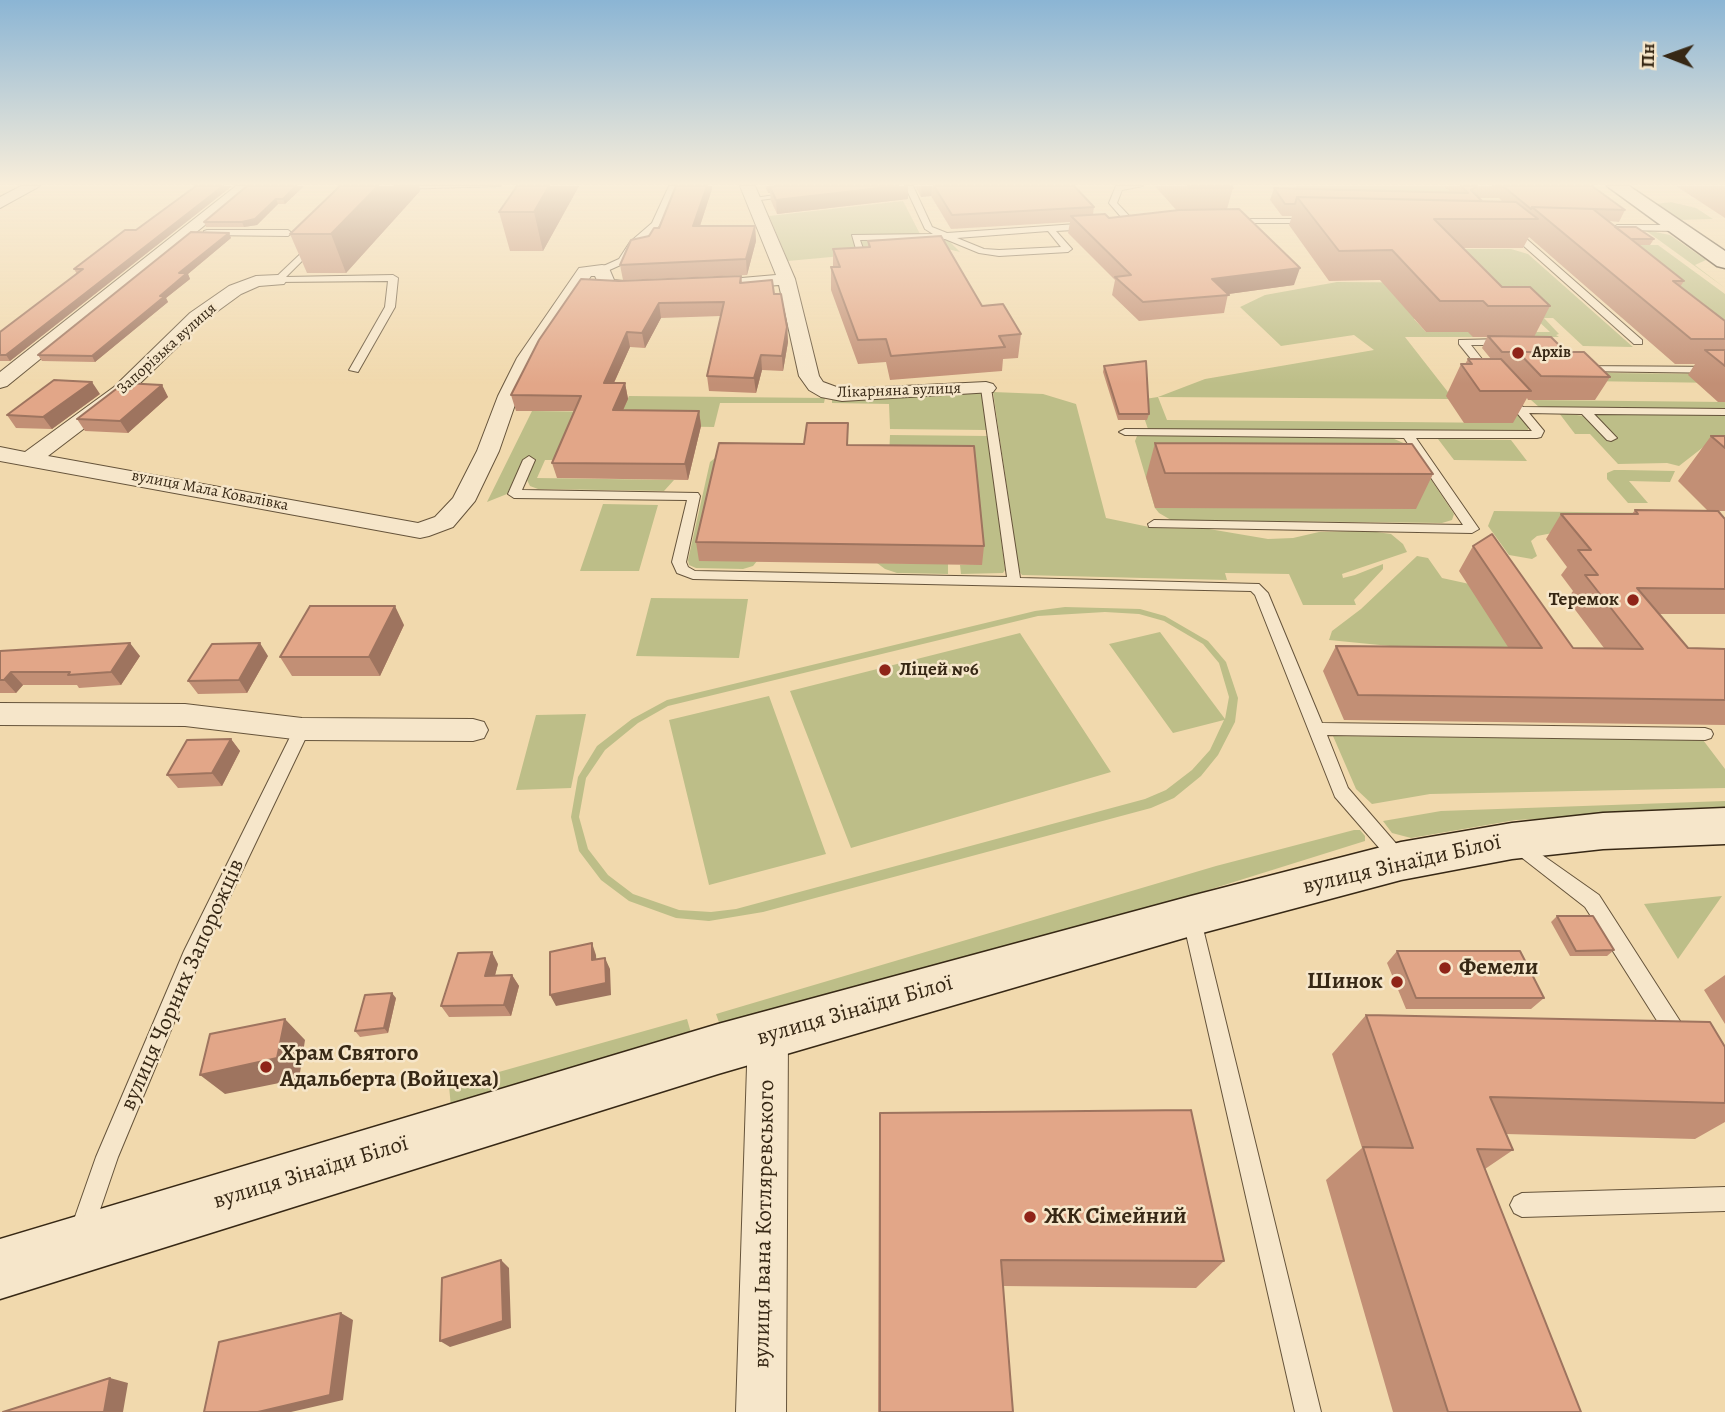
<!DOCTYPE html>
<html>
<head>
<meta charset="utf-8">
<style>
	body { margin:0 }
	#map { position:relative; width:1725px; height:1412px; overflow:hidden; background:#f1d9ad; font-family:Alegreya,serif }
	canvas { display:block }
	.north { position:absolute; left:1634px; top:21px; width:70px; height:70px; -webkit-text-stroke:5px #f6e6ca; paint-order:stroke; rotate:271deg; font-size:19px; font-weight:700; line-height:28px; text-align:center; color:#372815 }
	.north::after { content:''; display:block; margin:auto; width:24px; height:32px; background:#372815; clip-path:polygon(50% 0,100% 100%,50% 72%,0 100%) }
</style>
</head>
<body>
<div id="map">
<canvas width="1725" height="1412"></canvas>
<div class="north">Пн</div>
</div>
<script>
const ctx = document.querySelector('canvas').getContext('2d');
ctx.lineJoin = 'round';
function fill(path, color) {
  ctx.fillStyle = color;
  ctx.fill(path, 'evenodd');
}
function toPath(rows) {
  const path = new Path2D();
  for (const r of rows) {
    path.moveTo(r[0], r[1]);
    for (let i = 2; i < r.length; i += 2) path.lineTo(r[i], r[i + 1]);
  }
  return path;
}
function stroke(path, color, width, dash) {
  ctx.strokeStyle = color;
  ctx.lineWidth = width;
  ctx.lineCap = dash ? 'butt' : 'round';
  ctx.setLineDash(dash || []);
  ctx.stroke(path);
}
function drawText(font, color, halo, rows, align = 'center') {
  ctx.font = font + ' Alegreya,serif';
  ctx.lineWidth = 5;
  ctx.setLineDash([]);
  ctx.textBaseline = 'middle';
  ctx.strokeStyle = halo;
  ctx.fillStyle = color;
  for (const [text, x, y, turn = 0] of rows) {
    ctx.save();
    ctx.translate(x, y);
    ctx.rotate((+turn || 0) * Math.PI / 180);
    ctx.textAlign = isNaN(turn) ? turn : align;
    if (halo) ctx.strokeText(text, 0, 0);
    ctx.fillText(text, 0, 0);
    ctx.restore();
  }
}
const green = toPath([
	[1296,186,1443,186,1457,198,1302,195],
	[903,201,920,234,854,234,855,237,944,236,960,252,939,247,788,261,769,216],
	[1671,202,1696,208,1713,219,1680,220,1656,204],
	[1645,230,1670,235,1706,260,1695,265,1725,288],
	[1456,240,1464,249,1511,249,1528,254,1633,347,1583,346,1553,318,1544,318,1559,334,1556,335,1559,337,1405,337,1451,396,1448,399,1158,397,1167,420,1512,423,1486,377,1529,427,1527,432,1521,433,1148,429,1138,400,1158,397,1205,379,1374,350,1354,335,1281,346,1240,307,1265,295,1337,282,1472,283],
	[1535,318,1550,332,1426,332,1414,319],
	[1613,245,1658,245,1725,294,1725,331,1697,309,1705,305,1657,268],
	[1506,372,1713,374,1723,383,1514,380],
	[982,392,987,430,890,429,889,404,832,403,832,398],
	[993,392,1043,394,1076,404,1106,518,1154,528,1209,529,1268,539,1293,538,1319,532,1369,531,1391,534,1403,544,1407,552,1342,574,1343,578,1355,575,1383,564,1383,569,1354,600,1356,605,1303,605,1289,574,1225,573,1227,580,1022,575,1019,571],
	[629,396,825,398,824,403,720,403,714,427,597,425,564,460,545,460,537,478,674,480,664,491,538,489,530,486,527,480,535,460,523,460,507,494,487,502,532,411,610,412,624,407],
	[1531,400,1725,402,1725,409,1539,407],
	[1559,413,1585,416,1598,413,1725,415,1725,445,1706,445,1679,466,1667,463,1618,464,1590,434,1575,434],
	[890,435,988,436,1005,570,1003,573,961,574,960,565,982,564,889,457],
	[1145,435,1392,438,1408,445,1454,514,1452,520,1442,523,1171,520,1159,513,1155,508,1135,441,1137,436],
	[1438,439,1511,440,1527,461,1454,460],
	[723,456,757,561,753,566,743,569,696,568,689,565,688,560,710,462,715,458],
	[1614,470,1624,470,1675,471,1670,482,1629,481,1648,503,1628,503,1607,479,1607,473],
	[603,504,658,505,639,571,580,571],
	[1494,511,1657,513,1537,536,1531,541,1537,556,1532,559,1509,555,1488,526],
	[1417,556,1428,558,1442,578,1474,585,1564,653,1441,651,1329,640,1332,631,1361,609],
	[877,563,948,564,948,574,897,573,885,569],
	[651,598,748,599,739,658,636,656],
	[1065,607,1140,609,1165,616,1208,641,1226,662,1238,698,1235,722,1218,755,1201,776,1174,798,1151,808,763,912,709,921,676,918,629,901,601,880,579,851,571,817,578,777,597,746,632,719,667,700,1035,611],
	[1105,612,1139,614,1164,621,1203,644,1219,663,1229,697,1225,719,1160,632,1109,644,1173,733,1224,720,1210,750,1192,770,1166,790,1145,799,736,909,711,912,679,910,633,894,608,875,588,849,579,817,586,778,605,750,638,723,668,706,1038,616],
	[1020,633,1111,772,851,848,790,691],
	[769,696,826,854,709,885,669,720],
	[586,714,571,788,516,790,536,715],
	[1333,736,1703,740,1725,769,1725,788,1430,794,1372,804,1356,789],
	[1725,801,1725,810,1516,820,1411,838,1392,833,1383,821,1441,811],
	[1354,830,1360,830,1365,836,1365,841,1122,917,722,1031,716,1014,1216,866],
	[1722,896,1678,959,1644,904],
	[687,1019,693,1040,451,1107,449,1086]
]);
const lane = toPath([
	[395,186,501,186,398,189,395,186],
	[669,186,677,186,659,226,636,246,625,263,605,272,599,272,599,268,619,259,630,242,652,223,669,186],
	[905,186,913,186,932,227,947,233,1091,223,1095,226,1091,229,1056,231,1072,249,1068,252,999,256,979,253,945,239,860,240,865,254,858,256,852,235,933,234,925,229,905,186],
	[1048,231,1061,247,999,250,984,249,957,238,1048,231],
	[1116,186,1143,186,1122,190,1117,203,1134,221,1134,225,1128,225,1109,203,1116,186],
	[795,192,792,196,752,201,748,199,795,192],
	[1232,219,1311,219,1315,221,1311,223,1229,223,1229,219,1232,219],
	[1617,225,1677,225,1681,228,1677,231,1614,230,1613,228,1617,225],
	[1508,228,1514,228,1642,340,1642,344,1634,344,1508,232,1508,228],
	[207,230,288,230,292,233,288,236,204,235,204,231,207,230],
	[314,241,318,244,317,246,286,277,393,275,398,278,395,307,358,372,349,370,385,307,388,281,275,282,275,278,314,241],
	[1459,340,1506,339,1511,342,1506,345,1471,345,1493,373,1488,376,1484,375,1459,344,1459,340],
	[1580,366,1725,367,1725,373,1576,371,1576,367,1580,366],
	[986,385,991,388,1020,578,1259,584,1268,593,1322,723,1705,728,1711,730,1713,734,1711,738,1705,740,1327,735,1348,788,1406,855,1409,860,1406,865,1400,868,1394,865,1335,797,1255,595,1251,591,693,579,677,573,672,562,687,500,514,498,508,494,523,460,529,456,535,460,522,490,698,493,700,496,686,562,688,567,695,571,1007,577,981,388,986,385],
	[1507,392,1523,407,1725,409,1725,415,1594,414,1617,438,1611,441,1607,440,1582,414,1529,413,1544,431,1541,437,1537,438,1416,438,1479,529,1472,533,1149,527,1148,524,1154,520,1463,525,1404,438,1125,435,1119,432,1125,429,1532,431,1502,395,1507,392],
	[302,723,308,725,310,729,203,953,118,1157,90,1239,82,1243,74,1239,70,1231,96,1157,184,951,294,729,296,725,302,723],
	[1518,838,1599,895,1687,1032,1690,1039,1687,1046,1680,1049,1673,1046,1585,907,1512,850,1509,845,1512,840,1518,838],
	[1191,908,1198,910,1200,916,1321,1412,1295,1412,1182,916,1184,910,1191,908],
	[1725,1187,1725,1211,1522,1217,1514,1213,1510,1205,1514,1197,1522,1193,1725,1187]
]);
const street = toPath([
	[21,186,40,186,0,208,0,197,21,186],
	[236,186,253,186,7,386,0,388,0,372,236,186],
	[740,186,755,186,795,279,819,376,823,382,842,389,986,382,993,384,996,388,993,392,842,401,821,397,809,390,799,376,779,285,730,289,721,284,730,279,776,275,740,186],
	[602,265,608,266,614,280,642,283,651,288,642,293,607,290,601,289,595,276,591,276,537,358,518,396,499,451,475,501,453,527,429,536,420,538,0,461,0,447,25,452,114,387,190,313,229,286,256,276,278,275,284,276,287,280,284,284,259,286,241,294,204,321,128,395,48,456,418,523,435,517,453,498,477,451,498,396,517,358,579,268,602,265],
	[0,703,185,704,302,718,473,719,484,722,488,730,484,738,473,741,302,740,185,726,0,725,0,703],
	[768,1016,782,1022,788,1035,786,1412,736,1412,748,1035,754,1022,768,1016]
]);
const secondary = toPath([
	[1607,186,1629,186,1725,251,1725,268,1717,266,1607,186],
	[1725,808,1725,844,1603,849,1512,859,1401,880,1191,936,718,1074,0,1299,0,1239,718,1024,1191,896,1401,842,1512,823,1603,813,1725,808]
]);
const wall = toPath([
	[196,186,232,186,10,361,0,361,0,332,77,274,74,269,136,230],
	[247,186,304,186,285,204,278,204,257,225,244,227,206,227,204,222],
	[340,186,419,186,420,191,346,273,307,273,290,234],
	[579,186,543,251,510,251,499,212],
	[676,186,712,186,712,189,700,226,755,226,756,241,747,275,623,280,620,265,659,228],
	[765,186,908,186,908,199,777,214,771,201,770,193,768,193],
	[915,186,1074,186,1094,207,1093,214,1109,218,1177,211,1155,186,1231,186,1233,188,1227,209,1294,285,1228,294,1224,313,1139,321,1112,295,1115,280,1068,233,1070,222,951,229,931,196,921,197],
	[1443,186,1592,186,1625,210,1619,222,1609,221,1615,227,1654,239,1650,245,1638,245,1684,281,1680,287,1725,321,1725,402,1718,402,1688,375,1695,364,1675,364,1529,237,1523,248,1463,248,1502,287,1550,306,1534,337,1566,352,1610,377,1595,400,1528,400,1527,398,1513,423,1464,423,1446,396,1461,364,1465,364,1468,359,1491,359,1482,348,1487,337,1473,337,1468,332,1426,332,1380,280,1329,281,1289,225,1292,216,1282,216,1270,200,1274,188,1450,192],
	[1479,198,1499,198,1502,201,1482,201],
	[1676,186,1725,186,1725,218],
	[229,233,231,238,188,274,190,279,166,298,168,302,95,362,42,361,38,355],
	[868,241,982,306,1021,334,1018,358,1003,359,1002,371,890,380,886,362,858,364,831,290,831,267,833,267,833,249,868,247],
	[741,276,742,282,774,294,787,327,788,342,783,371,762,370,756,393,709,391,707,376,721,316,661,318,645,348,630,347,614,383,625,383,628,399,623,410,699,411,701,426,688,480,557,478,552,463,574,411,516,411,511,395,619,281],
	[1104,366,1149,414,1147,420,1118,420,1103,372],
	[162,385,168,397,128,433,85,431,77,419],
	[100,394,52,429,16,428,7,415],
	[1711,436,1725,436,1725,511,1708,511,1678,481],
	[1155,443,1433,474,1416,509,1155,508,1146,477],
	[804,444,848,445,984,546,982,565,699,561,696,542],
	[1635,510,1725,519,1725,614,1658,614,1688,648,1725,649,1725,725,1344,720,1323,671,1336,646,1508,647,1459,571,1473,546,1573,648,1604,648,1567,599,1573,591,1561,575,1567,567,1546,539,1561,514,1632,514],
	[404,625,380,676,292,676,280,657],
	[0,651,140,656,121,685,79,688,77,685,23,685,16,693,0,693],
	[268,656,247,693,198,694,188,681],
	[231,739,240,751,222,786,178,788,167,775],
	[1557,916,1614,950,1607,956,1570,956,1551,922],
	[1397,951,1544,998,1531,1009,1406,1009,1387,963],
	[498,964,495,975,512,975,519,986,511,1016,449,1017,441,1006],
	[1725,975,1725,1024,1704,990],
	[396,998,388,1033,360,1037,355,1031],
	[1366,1015,1725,1047,1725,1122,1695,1139,1506,1134,1513,1150,1485,1169,1581,1412,1393,1412,1326,1180,1362,1148,1332,1054],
	[880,1113,1224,1261,1196,1288,1003,1286,1013,1412,878,1412,879,1147]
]);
const shadedWall = toPath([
	[223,186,232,186,10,361,6,355],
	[296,186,304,186,285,204,283,199],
	[378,186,419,186,420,191,346,273,331,234],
	[549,186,579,186,543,251,534,212],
	[707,186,712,186,712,189,695,241,693,226],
	[767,186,810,186,770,187,770,193,768,193],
	[898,186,908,186,908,199,777,214,776,200],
	[922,186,932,186,931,196,921,197],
	[276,199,278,204,257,225,244,227,242,222],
	[755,226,756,241,747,275,746,259],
	[229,233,231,238,188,274,190,279,166,298,168,302,95,362,92,356,160,296,179,273],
	[1300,268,1294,285,1207,297,1212,279],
	[659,303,661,318,645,348,642,333],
	[787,327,788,342,783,371,782,356],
	[627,332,630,347,607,398,604,383],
	[761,355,762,370,756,393,754,378],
	[92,382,100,394,52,429,43,417],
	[625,383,628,399,616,426,613,410],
	[162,385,168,397,128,433,120,421],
	[699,411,701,426,688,480,685,464],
	[395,606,404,625,380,676,369,657],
	[130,643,140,656,121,685,111,672],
	[260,643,268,656,247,693,239,680],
	[11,672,23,685,16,693,4,680],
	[231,739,240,751,222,786,212,773],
	[592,943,596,955,597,972,592,960],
	[492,952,498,964,492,987,485,976],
	[605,958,610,969,611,995,556,1006,550,995],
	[512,975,519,986,511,1016,504,1005],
	[392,993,396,998,388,1033,384,1028],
	[285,1019,305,1040,299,1079,225,1094,200,1075],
	[501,1260,509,1268,511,1328,450,1347,440,1341],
	[341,1313,353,1320,343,1400,291,1412,258,1412],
	[110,1378,128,1383,123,1412,104,1412]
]);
const building = toPath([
	[196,186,223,186,6,355,0,355,0,332,83,269,74,269,125,230,136,230,196,186],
	[247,186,296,186,283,199,276,199,255,219,242,222,204,222,247,186],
	[340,186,378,186,331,234,290,234,340,186],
	[517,186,549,186,534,212,499,212,517,186],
	[676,186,707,186,693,226,755,226,746,259,620,265,631,240,649,236,654,228,659,228,676,186],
	[776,186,898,186,776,200,770,187,776,186],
	[934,186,1074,186,1094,207,952,215,934,186],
	[1188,186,1231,186,1233,188,1190,188,1188,186],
	[1461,186,1477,186,1471,190,1482,201,1297,197,1295,204,1285,204,1274,188,1468,193,1461,186],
	[1493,186,1592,186,1625,210,1532,207,1531,209,1504,187,1493,186],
	[1297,197,1516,202,1538,219,1434,219,1502,287,1530,287,1550,306,1488,306,1483,301,1440,301,1392,250,1339,251,1297,197],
	[1532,207,1593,209,1684,281,1673,281,1725,321,1725,339,1691,339,1532,207],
	[1239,209,1300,268,1212,279,1229,295,1143,302,1115,277,1131,275,1071,216,1105,214,1109,218,1179,210,1239,209],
	[1615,227,1636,227,1654,239,1631,239,1615,227],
	[191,232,229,233,179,273,187,273,160,296,165,296,92,356,38,355,191,232],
	[941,236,982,306,1003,304,1021,334,999,336,1005,347,891,356,886,339,858,340,831,267,840,267,833,249,870,247,868,241,941,236],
	[741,276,740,283,772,280,774,294,781,294,787,327,782,356,761,355,754,378,707,376,724,302,659,303,642,333,627,332,604,383,625,383,613,410,699,411,685,464,552,463,581,396,511,395,539,340,581,279,619,281,741,276],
	[1488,336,1551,337,1566,352,1502,352,1488,336],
	[1705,350,1725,350,1725,366,1705,350],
	[1518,352,1584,352,1610,377,1541,376,1518,352],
	[1468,359,1501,359,1531,391,1480,391,1461,364,1472,364,1468,359],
	[1146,361,1149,414,1119,414,1104,366,1146,361],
	[54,380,92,382,43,417,7,415,54,380],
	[124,383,162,385,120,421,77,419,124,383],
	[807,423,848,423,847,445,974,446,984,546,696,542,719,443,804,444,807,423],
	[1711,436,1725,436,1725,448,1711,436],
	[1155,443,1412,444,1433,474,1165,473,1155,443],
	[1635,510,1718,511,1725,519,1725,589,1637,588,1688,648,1725,649,1725,700,1358,695,1336,646,1542,648,1473,546,1492,534,1573,648,1643,649,1585,575,1598,575,1578,550,1591,550,1561,514,1638,514,1635,510],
	[310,606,395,606,369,657,280,657,310,606],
	[130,643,111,672,68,675,70,672,11,672,4,680,0,680,0,651,130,643],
	[260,643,239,680,188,681,212,644,260,643],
	[231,739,212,773,167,775,187,740,231,739],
	[1557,916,1593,916,1614,950,1576,951,1557,916],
	[592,943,592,960,605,958,606,983,550,995,550,952,592,943],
	[1397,951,1520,951,1544,998,1416,998,1397,951],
	[492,952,485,976,512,975,504,1005,441,1006,458,953,492,952],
	[392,993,384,1028,355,1031,365,995,392,993],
	[1366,1015,1710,1022,1725,1047,1725,1103,1490,1097,1513,1150,1477,1149,1581,1412,1448,1412,1363,1147,1413,1148,1366,1015],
	[285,1019,277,1058,200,1075,210,1034,285,1019],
	[1191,1110,1224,1261,1001,1260,1013,1412,880,1412,880,1113,1191,1110],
	[501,1260,503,1321,440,1341,442,1278,501,1260],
	[341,1313,330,1395,258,1412,204,1412,219,1342,341,1313],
	[110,1378,104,1412,3,1412,110,1378]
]);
const markers = [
	[1518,353,7,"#8f2418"],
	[1633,600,7,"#8f2418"],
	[885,670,7,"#8f2418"],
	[1445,968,7,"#8f2418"],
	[1397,982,7,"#8f2418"],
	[266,1067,7,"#8f2418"],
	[1030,1217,7,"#8f2418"]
];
const farStreetnames = [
	["Запорізька вулиця",167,349,-42],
	["Лікарняна вулиця",899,391,-2],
	["вулиця Мала Ковалівка",210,491,11]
];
const farPoinames = [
	["Архів",1532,353]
];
const poiNames = [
	["Теремок",1619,600],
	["Ліцей №6",899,670,"left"]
];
const nearStreetnames = [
	["вулиця Зінаїди Білої",1402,865,-13],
	["вулиця Чорних Запорожців",183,985,-66],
	["вулиця Зінаїди Білої",855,1011,-16],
	["вулиця Зінаїди Білої",311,1173,-17],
	["вулиця Івана Котляревського",765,1224,-89]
];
const nearPoinames = [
	["Фемели",1459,968],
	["Шинок",1383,982,"right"],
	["Храм Святого",280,1054],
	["Адальберта (Войцеха)",280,1080],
	["ЖК Сімейний",1044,1217]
];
fill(green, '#bdbe88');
stroke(lane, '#66543b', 2);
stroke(street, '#66543b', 2);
stroke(secondary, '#372815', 3);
fill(lane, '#f6e6ca');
fill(street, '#f6e6ca');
fill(secondary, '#f6e6ca');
fill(wall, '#c28f75');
fill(shadedWall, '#9e745f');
fill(building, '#e2a688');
stroke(building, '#9e745f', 2);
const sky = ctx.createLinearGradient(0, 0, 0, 384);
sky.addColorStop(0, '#8bb5d4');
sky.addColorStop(0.48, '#f9eeda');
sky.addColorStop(1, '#f9eeda00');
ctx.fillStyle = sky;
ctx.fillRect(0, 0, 1725, 384);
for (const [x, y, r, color] of markers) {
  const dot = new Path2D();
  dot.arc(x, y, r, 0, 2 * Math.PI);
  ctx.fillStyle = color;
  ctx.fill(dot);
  stroke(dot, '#f6e6ca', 2.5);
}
drawText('16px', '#372815', '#f6e6ca', farStreetnames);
drawText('bold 16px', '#372815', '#f6e6ca', farPoinames, 'left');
drawText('bold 19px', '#372815', '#f6e6ca', poiNames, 'right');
drawText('23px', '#372815', '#f6e6ca', nearStreetnames);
drawText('bold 23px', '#372815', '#f6e6ca', nearPoinames, 'left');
</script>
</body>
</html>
